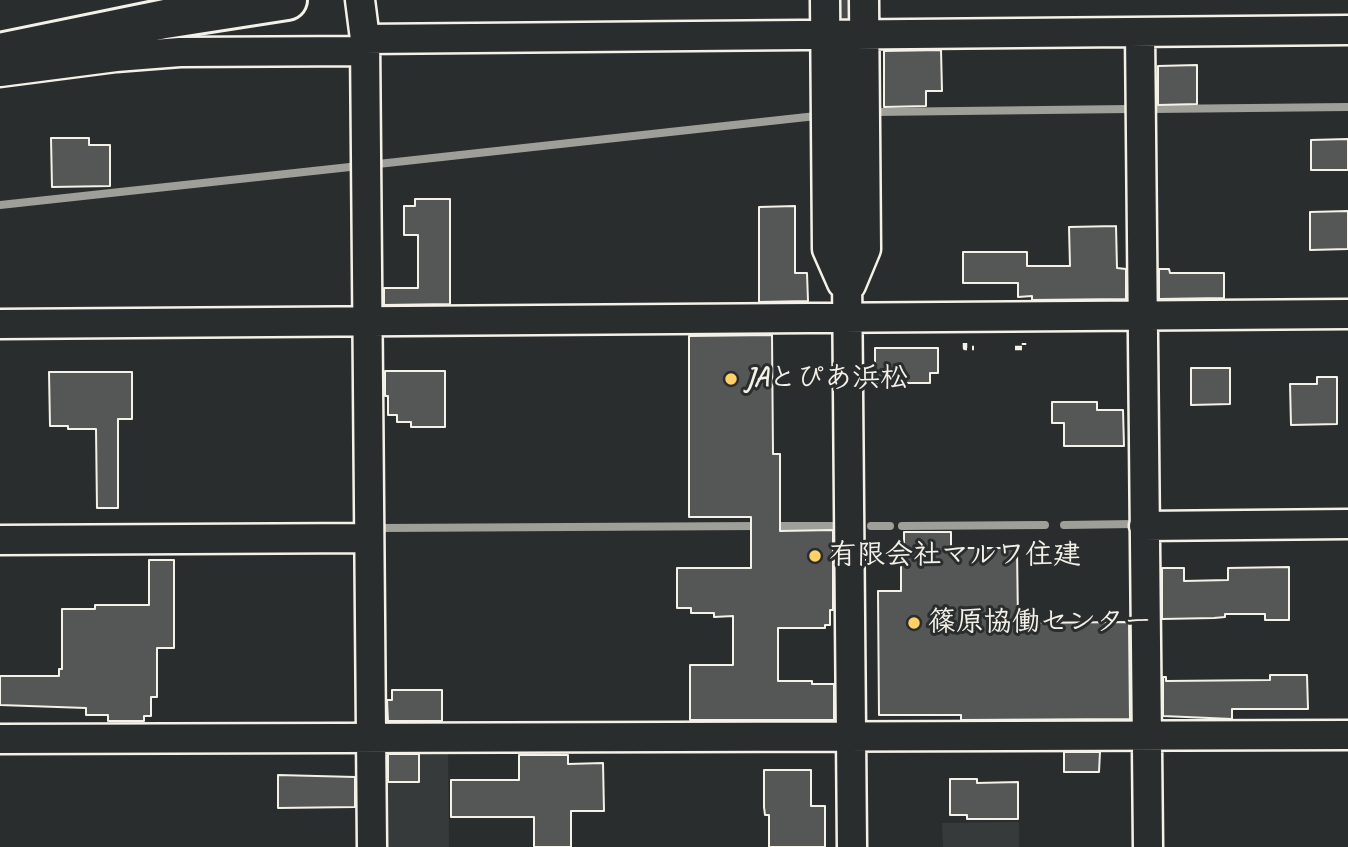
<!DOCTYPE html>
<html>
<head>
<meta charset="utf-8">
<style>
	body { margin:0 }
	canvas { display:block; background:#2a2d2e }
</style>
</head>
<body>
<canvas width="1348" height="847"></canvas>
<script>
const ctx = document.querySelector('canvas').getContext('2d');
ctx.lineJoin = 'round';
function fill(path, color) {
  ctx.fillStyle = color;
  ctx.fill(path, 'evenodd');
}
function toPath(rows) {
  const path = new Path2D();
  for (const r of rows) {
    path.moveTo(r[0], r[1]);
    for (let i = 2; i < r.length; i += 2) path.lineTo(r[i], r[i + 1]);
  }
  return path;
}
function stroke(path, color, width, dash) {
  ctx.strokeStyle = color;
  ctx.lineWidth = width;
  ctx.lineCap = dash ? 'butt' : 'round';
  ctx.setLineDash(dash || []);
  ctx.stroke(path);
}
function drawText(font, color, halo, rows, align = 'center') {
  ctx.font = font + ' Caveat,"Klee One",sans-serif';
  ctx.lineWidth = 6;
  ctx.setLineDash([]);
  ctx.textBaseline = 'middle';
  ctx.strokeStyle = halo;
  ctx.fillStyle = color;
  for (const [text, x, y, turn = 0] of rows) {
    ctx.save();
    ctx.translate(x, y);
    ctx.rotate((+turn || 0) * Math.PI / 180);
    ctx.textAlign = isNaN(turn) ? turn : align;
    if (halo) ctx.strokeText(text, 0, 0);
    ctx.fillText(text, 0, 0);
    ctx.restore();
  }
}
const built = toPath([
	[381,752,448,752,449,847,382,847],
	[1019,822,1019,847,943,847,942,823]
]);
const stream = toPath([
	[1153,109,1348,107],
	[875,112,1129,109],
	[378,164,816,116],
	[0,205,350,167],
	[1064,525,1134,524],
	[772,526,835,526],
	[871,526,890,526],
	[902,526,1045,525],
	[381,528,759,526]
]);
const building = toPath([
	[941,50,942,91,926,91,926,106,884,107,884,51,941,50],
	[1197,65,1197,104,1158,105,1158,66,1197,65],
	[51,138,89,138,89,145,110,145,110,186,52,187,51,138],
	[1348,139,1348,170,1311,170,1311,140,1348,139],
	[415,199,450,199,450,304,384,305,384,288,418,288,418,235,404,235,404,206,415,206,415,199],
	[795,206,795,273,807,273,808,301,759,302,759,207,795,206],
	[1348,211,1348,249,1310,250,1310,212,1348,211],
	[1116,226,1117,268,1126,269,1126,299,1032,300,1032,296,1018,297,1018,283,963,283,963,252,1027,252,1027,266,1070,266,1069,227,1116,226],
	[1159,269,1169,269,1170,273,1224,273,1224,298,1159,299,1159,269],
	[772,335,773,454,780,454,780,531,833,530,833,610,830,610,830,625,825,625,825,628,778,628,778,681,812,681,812,684,834,684,834,720,690,720,690,665,733,665,733,616,714,617,714,613,691,613,691,608,677,608,677,568,751,568,751,517,689,517,689,336,772,335],
	[875,348,938,348,938,373,930,373,930,383,875,383,875,348],
	[1191,368,1230,368,1230,404,1191,405,1191,368],
	[385,371,445,371,445,427,411,427,411,422,397,422,397,415,388,415,388,396,385,396,385,371],
	[49,372,132,372,132,419,118,419,118,508,97,508,96,429,68,429,68,426,50,426,49,372],
	[1317,377,1337,377,1337,424,1291,425,1290,384,1317,384,1317,377],
	[1052,402,1097,402,1097,410,1123,410,1124,446,1064,446,1064,423,1052,423,1052,402],
	[904,532,951,532,951,548,1017,548,1018,623,1129,622,1130,719,961,720,961,715,879,715,878,591,901,591,901,548,904,548,904,532],
	[149,560,174,560,174,648,157,648,157,697,151,697,151,716,144,716,144,721,108,721,108,715,86,715,86,708,0,705,0,676,59,676,59,669,62,669,62,609,95,609,95,605,149,605,149,560],
	[1289,567,1289,620,1265,620,1265,614,1225,614,1225,617,1214,618,1162,619,1162,568,1184,568,1184,581,1228,580,1228,568,1289,567],
	[1270,675,1307,675,1308,709,1232,709,1232,719,1163,716,1163,677,1166,677,1166,681,1270,680,1270,675],
	[392,690,442,690,442,721,388,721,387,700,392,700,392,690],
	[1064,752,1100,752,1099,772,1064,772,1064,752],
	[388,754,419,754,419,782,388,782,388,754],
	[519,755,568,755,568,764,603,763,604,811,571,811,571,847,534,847,534,817,451,817,451,780,519,780,519,755],
	[764,770,811,770,811,806,825,806,825,847,769,847,769,815,765,815,764,807,764,770],
	[278,775,355,777,355,807,278,808,278,775],
	[950,779,977,779,977,783,1018,782,1018,819,967,819,967,815,950,815,950,779]
]);
const streetTunnel = toPath([
	[844,0,845,45]
]);
const path = toPath([
	[965,343,965,348,974,348],
	[1015,348,1024,348,1024,343]
]);
const street = toPath([
	[360,0,365,39,372,847],
	[825,0,827,249,842,283],
	[1140,32,1148,847],
	[365,39,1348,30],
	[845,45,852,847],
	[0,72,116,57,180,52,365,51],
	[851,285,866,249,864,0],
	[0,324,1348,314],
	[1144,526,1348,524],
	[0,540,369,538],
	[0,739,1348,735]
]);
const highway = toPath([
	[0,53,165,19,287,0]
]);
const markers = [
	[731,379,7,"#ffd166"],
	[815,556,7,"#ffd166"],
	[914,623,7,"#ffd166"]
];
const poiNames = [
	["JAとぴあ浜松",745,379],
	["有限会社マルワ住建",829,556],
	["篠原協働センター",928,623]
];
fill(built, '#373a3a');
stroke(stream, '#9f9f9a', 8);
fill(building, '#555756');
stroke(building, '#f4f1e8', 2);
stroke(streetTunnel, '#484a4a', 28, [28, 14]);
stroke(street, '#f4f1e8', 33);
stroke(highway, '#f4f1e8', 44);
stroke(path, '#f4f1e8', 4.5, [7, 5]);
stroke(street, '#2a2d2e', 28);
stroke(highway, '#2a2d2e', 38);
for (const [x, y, r, color] of markers) {
  const dot = new Path2D();
  dot.arc(x, y, r, 0, 2 * Math.PI);
  ctx.fillStyle = color;
  ctx.fill(dot);
  stroke(dot, '#2a2d2e', 2.5);
}
drawText('bold 28px', '#f4f1e8', '#2a2d2e', poiNames, 'left');
</script>
</body>
</html>
